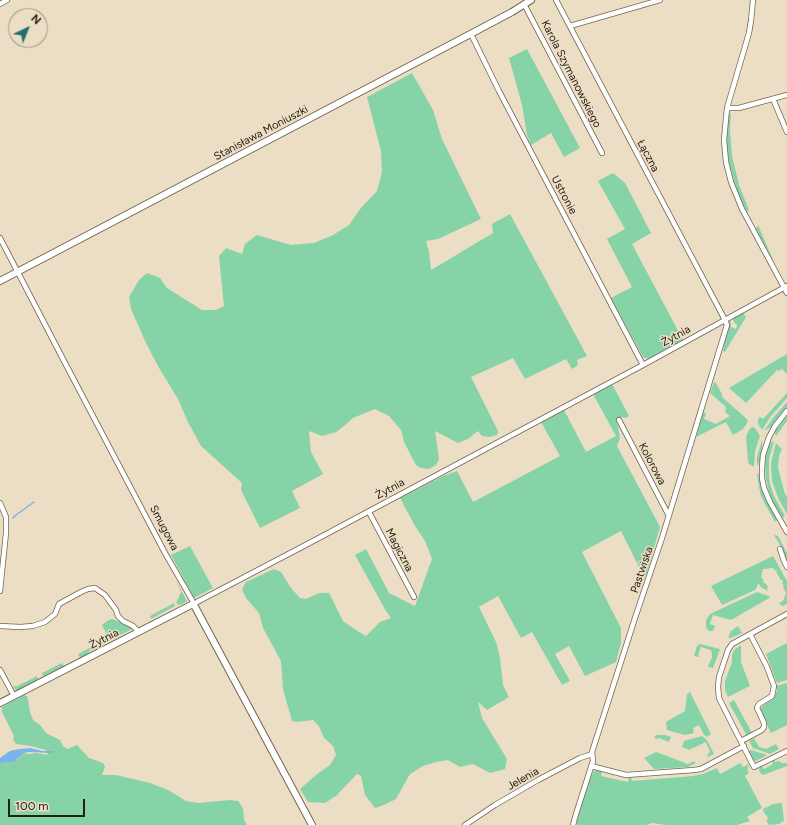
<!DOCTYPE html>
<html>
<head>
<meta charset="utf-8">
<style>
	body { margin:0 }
	#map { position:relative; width:787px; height:825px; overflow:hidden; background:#ecdec5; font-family:Figtree,sans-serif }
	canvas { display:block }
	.north { position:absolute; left:8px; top:8px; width:40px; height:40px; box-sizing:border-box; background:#ecdec5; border:1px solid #9c927f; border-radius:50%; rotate:43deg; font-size:11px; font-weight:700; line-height:16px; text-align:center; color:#252016 }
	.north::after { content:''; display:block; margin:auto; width:14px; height:18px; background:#25706e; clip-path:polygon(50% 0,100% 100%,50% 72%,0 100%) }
	.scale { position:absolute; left:8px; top:799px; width:77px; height:18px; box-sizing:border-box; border:2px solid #252016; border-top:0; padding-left:5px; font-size:12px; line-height:14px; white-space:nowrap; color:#252016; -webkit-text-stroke:3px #ecdec5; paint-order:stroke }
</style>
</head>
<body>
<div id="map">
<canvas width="787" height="825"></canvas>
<div class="north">N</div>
<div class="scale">100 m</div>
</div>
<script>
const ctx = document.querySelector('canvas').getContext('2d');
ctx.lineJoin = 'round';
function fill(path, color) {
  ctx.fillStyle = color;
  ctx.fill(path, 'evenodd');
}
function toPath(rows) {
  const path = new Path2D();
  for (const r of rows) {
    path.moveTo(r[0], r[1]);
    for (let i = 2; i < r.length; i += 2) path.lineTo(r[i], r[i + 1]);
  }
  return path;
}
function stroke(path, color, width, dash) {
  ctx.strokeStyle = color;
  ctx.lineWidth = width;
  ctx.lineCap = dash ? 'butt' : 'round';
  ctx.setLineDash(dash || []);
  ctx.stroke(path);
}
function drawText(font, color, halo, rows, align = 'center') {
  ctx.font = font + ' Figtree,sans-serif';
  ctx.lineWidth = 3;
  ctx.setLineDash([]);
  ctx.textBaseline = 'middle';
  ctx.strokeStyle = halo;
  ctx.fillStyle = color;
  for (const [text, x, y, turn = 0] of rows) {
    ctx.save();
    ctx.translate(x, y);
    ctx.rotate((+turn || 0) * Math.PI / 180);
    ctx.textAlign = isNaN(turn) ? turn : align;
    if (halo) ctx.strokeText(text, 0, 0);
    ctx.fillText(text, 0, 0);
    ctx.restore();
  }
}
const green = toPath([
	[527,49,580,148,564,157,551,133,531,145,527,135,522,105,509,58],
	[412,73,433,110,442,139,481,219,438,239,426,241,429,252,431,270,493,233,492,224,510,214,587,356,577,360,578,365,572,369,566,359,525,379,513,358,471,377,498,431,497,435,490,437,482,436,478,431,468,439,458,443,435,431,439,459,436,465,429,469,421,468,416,465,404,442,401,430,389,416,375,409,353,418,344,426,336,432,322,436,309,431,311,452,323,474,292,491,300,508,260,528,241,490,242,483,201,446,188,422,178,399,159,368,146,343,131,309,129,297,139,280,147,273,160,278,167,288,202,310,216,310,224,306,219,256,226,248,242,254,245,244,257,235,291,245,314,243,333,235,349,225,361,208,377,191,382,172,381,151,367,97],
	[731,113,730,130,732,156,739,185,749,210,747,212,738,194,729,162,727,150,727,130,728,116],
	[613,173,625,183,651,233,632,244,683,340,648,359,647,358,645,358,643,357,611,298,632,287,607,239,625,229,598,181],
	[758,225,771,255,775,264,756,229],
	[743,313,746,317,725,352,723,351,729,323,731,321,731,327,736,329,737,325,734,322,733,319],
	[787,354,787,374,782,369,779,371,777,370,746,403,729,388],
	[714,382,716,383,722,394,722,397,748,420,746,425,743,429,733,435,726,422,696,437,703,413,704,412,706,414,704,419,716,424,730,416,725,412,726,407,710,393],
	[612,384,629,416,626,418,622,417,616,421,618,426,620,438,617,446,660,527,646,576,643,575,621,531,582,552,621,628,621,643,616,662,585,676,569,646,555,654,570,681,562,685,532,632,521,638,498,596,479,607,496,642,500,658,503,685,509,697,487,710,478,702,482,718,507,759,505,769,490,773,473,764,460,767,448,760,436,762,423,766,410,774,396,799,384,805,375,808,365,795,361,776,357,774,336,796,325,803,308,802,300,789,316,775,330,765,336,755,333,746,324,738,319,726,313,720,297,722,292,721,283,689,281,661,263,628,259,613,246,598,242,589,246,582,274,569,281,572,291,588,300,598,306,599,319,593,329,593,343,621,356,630,366,636,380,622,391,618,386,611,355,555,366,549,389,593,415,606,432,559,425,541,415,526,400,498,443,476,457,471,473,502,560,456,541,422,564,410,586,452,616,436,593,394],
	[787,393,787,398,771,416,762,430,758,424,758,419,760,417,763,419],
	[787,402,787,407,771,427,764,431,773,418],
	[787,416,787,421,776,436,775,432,776,430],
	[752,427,755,428,760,436,755,451,754,467,749,464,748,461,746,437,749,430],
	[762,440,762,447,760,461,757,466,757,457],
	[774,441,769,459,769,477,770,484,774,496,785,516,782,518,770,496,766,479,765,463,767,451,770,443],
	[776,443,782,449,779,456,778,468,785,494,787,496,787,514,779,500,772,481,771,463],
	[757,473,759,475,761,485,766,499,777,520,775,522,765,504,761,496,759,487],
	[774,535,778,536,787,553,787,563,785,559,784,552],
	[190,546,213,588,194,598,171,555],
	[773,556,787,581,787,604,782,606,779,603,783,601,786,593,783,587,784,586,782,583,783,581,783,580,781,580,776,572,777,571,777,570,774,570,773,568,763,569,761,577,764,580,763,581,764,583,766,584,768,587,767,588,768,591,761,587,758,583,757,587,755,590,722,605,711,586],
	[176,581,187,601,181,605,180,604,178,605,176,602,177,601,181,592],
	[757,592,771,597,731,620,713,615,710,624,715,626,713,631,709,631,707,629,706,626,706,620,710,614],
	[174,603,175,606,151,619,150,616],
	[112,619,121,622,134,628,99,646,98,644,109,638,102,625,107,621],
	[738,626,742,633,731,638,728,638,731,631],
	[787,643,787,680,777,683,766,654],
	[97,644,98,647,89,651,88,654,80,658,78,654],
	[700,644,720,649,713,668,708,667,712,657,712,654,711,650,709,650,708,649,701,647,698,655,700,656,698,657,694,656,697,646],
	[741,645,741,662,750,686,728,697,725,690,725,681,732,662,732,655,734,650],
	[62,663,64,666,43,676,42,673],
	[37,676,38,679,17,690,15,689,13,686,17,686],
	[787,683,787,725,771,733,760,710,761,708,766,703,772,700,775,696,777,690,776,686],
	[690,692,711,734,707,737,704,735,699,725,693,728,694,733,685,735,667,730,666,722,685,711,687,694],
	[24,695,27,696,28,699,30,712,33,720,41,726,46,733,60,740,63,746,67,749,77,745,89,758,103,763,105,767,102,775,116,775,150,783,168,790,186,801,198,803,230,800,238,801,243,808,244,820,247,825,0,825,0,764,5,762,11,762,17,760,24,753,28,754,36,753,48,755,46,750,38,748,31,746,16,744,13,740,14,736,2,712,2,707],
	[734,700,752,733,747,736,729,703],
	[657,735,665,735,671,737,669,742,659,738,656,739,654,736],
	[702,736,707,740,714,754,708,757,707,756,708,754,710,752,706,742,689,750,682,747,684,741],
	[754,738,759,747,766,749,776,744,779,749,770,754,753,748,749,741],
	[751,750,767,755,756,761,753,760,748,752],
	[656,752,688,764,694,761,696,763,688,767,654,769,644,758],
	[774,760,775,762,778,761,782,763,787,763,787,766,763,775,761,774,759,770,760,766,762,766,764,769,773,764,772,761],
	[740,763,743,767,749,764,749,765,747,768,750,767,747,769,749,773,745,776,762,808,747,817,750,821,737,825,665,825,653,823,646,825,577,825,576,820,578,814,590,779,594,771,597,770,602,771,601,776,628,782,629,777,631,777,632,781,693,776,703,774,717,768,720,774],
	[782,803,784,821,780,823,780,824,769,825,766,821,768,819,767,816,764,813,763,809,773,804]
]);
const water = toPath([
	[30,748,42,751,54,751,52,753,29,752,24,753,14,762,5,762,0,764,0,758,10,751,19,749]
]);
const stream = toPath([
	[13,518,16,515,34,502]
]);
const street = toPath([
	[556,0,725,320,727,325,662,538,635,618,592,752,593,761,576,814,573,825],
	[753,0,751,21,749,33,727,108,724,140,726,162,731,182,742,209,787,293],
	[0,4,7,0],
	[524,4,602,153],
	[570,26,660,0],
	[471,34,499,91,643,365],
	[773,99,787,132],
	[727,108,739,108,787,95],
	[0,238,64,361,165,553,192,600,194,605,197,602,317,539,643,365,787,286],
	[787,411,775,426,769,437,763,455,762,468,762,478,764,488,770,502,787,532],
	[619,420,669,516],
	[0,503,6,517,6,533,0,591],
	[369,512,414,597],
	[780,549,784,561,787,567],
	[787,614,732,644,728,650,719,677,718,687,719,698,731,722,754,767,787,751],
	[0,626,20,627,33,626,45,622,55,614,59,604,81,592,88,589,95,588,105,595,116,610,118,616,123,621,133,626,139,632],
	[0,670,14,696],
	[741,741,762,730,764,727,764,723,757,708,759,704,772,696,774,686,767,667,750,634],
	[591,766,626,775,694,770,701,769,744,746],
	[465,825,495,805,538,780,580,758,592,754]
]);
const secondary = toPath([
	[0,281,461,39,512,12,531,0],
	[0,703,191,605,194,605,208,631,312,825]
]);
const streetNames = [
	["Karola Szymanowskiego",571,74,63],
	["Stanisława Moniuszki",261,133,-28],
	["Łączna",648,156,62],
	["Ustronie",564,195,62],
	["Żytnia",676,336,-29],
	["Kolorowa",652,464,62],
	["Żytnia",390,489,-28],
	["Smugowa",164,528,62],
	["Magiczna",399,550,62],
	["Pastwiska",642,570,-71],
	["Żytnia",104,639,-27],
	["Jelenia",523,779,-30]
];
fill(green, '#86d3a8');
fill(water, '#7ab4eb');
stroke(stream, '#7ab4eb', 1.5);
stroke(street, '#71654e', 6);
stroke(secondary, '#71654e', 8);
stroke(street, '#fff', 4.5);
stroke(secondary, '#fff', 6);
drawText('11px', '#252016', '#ecdec5', streetNames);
</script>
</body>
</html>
